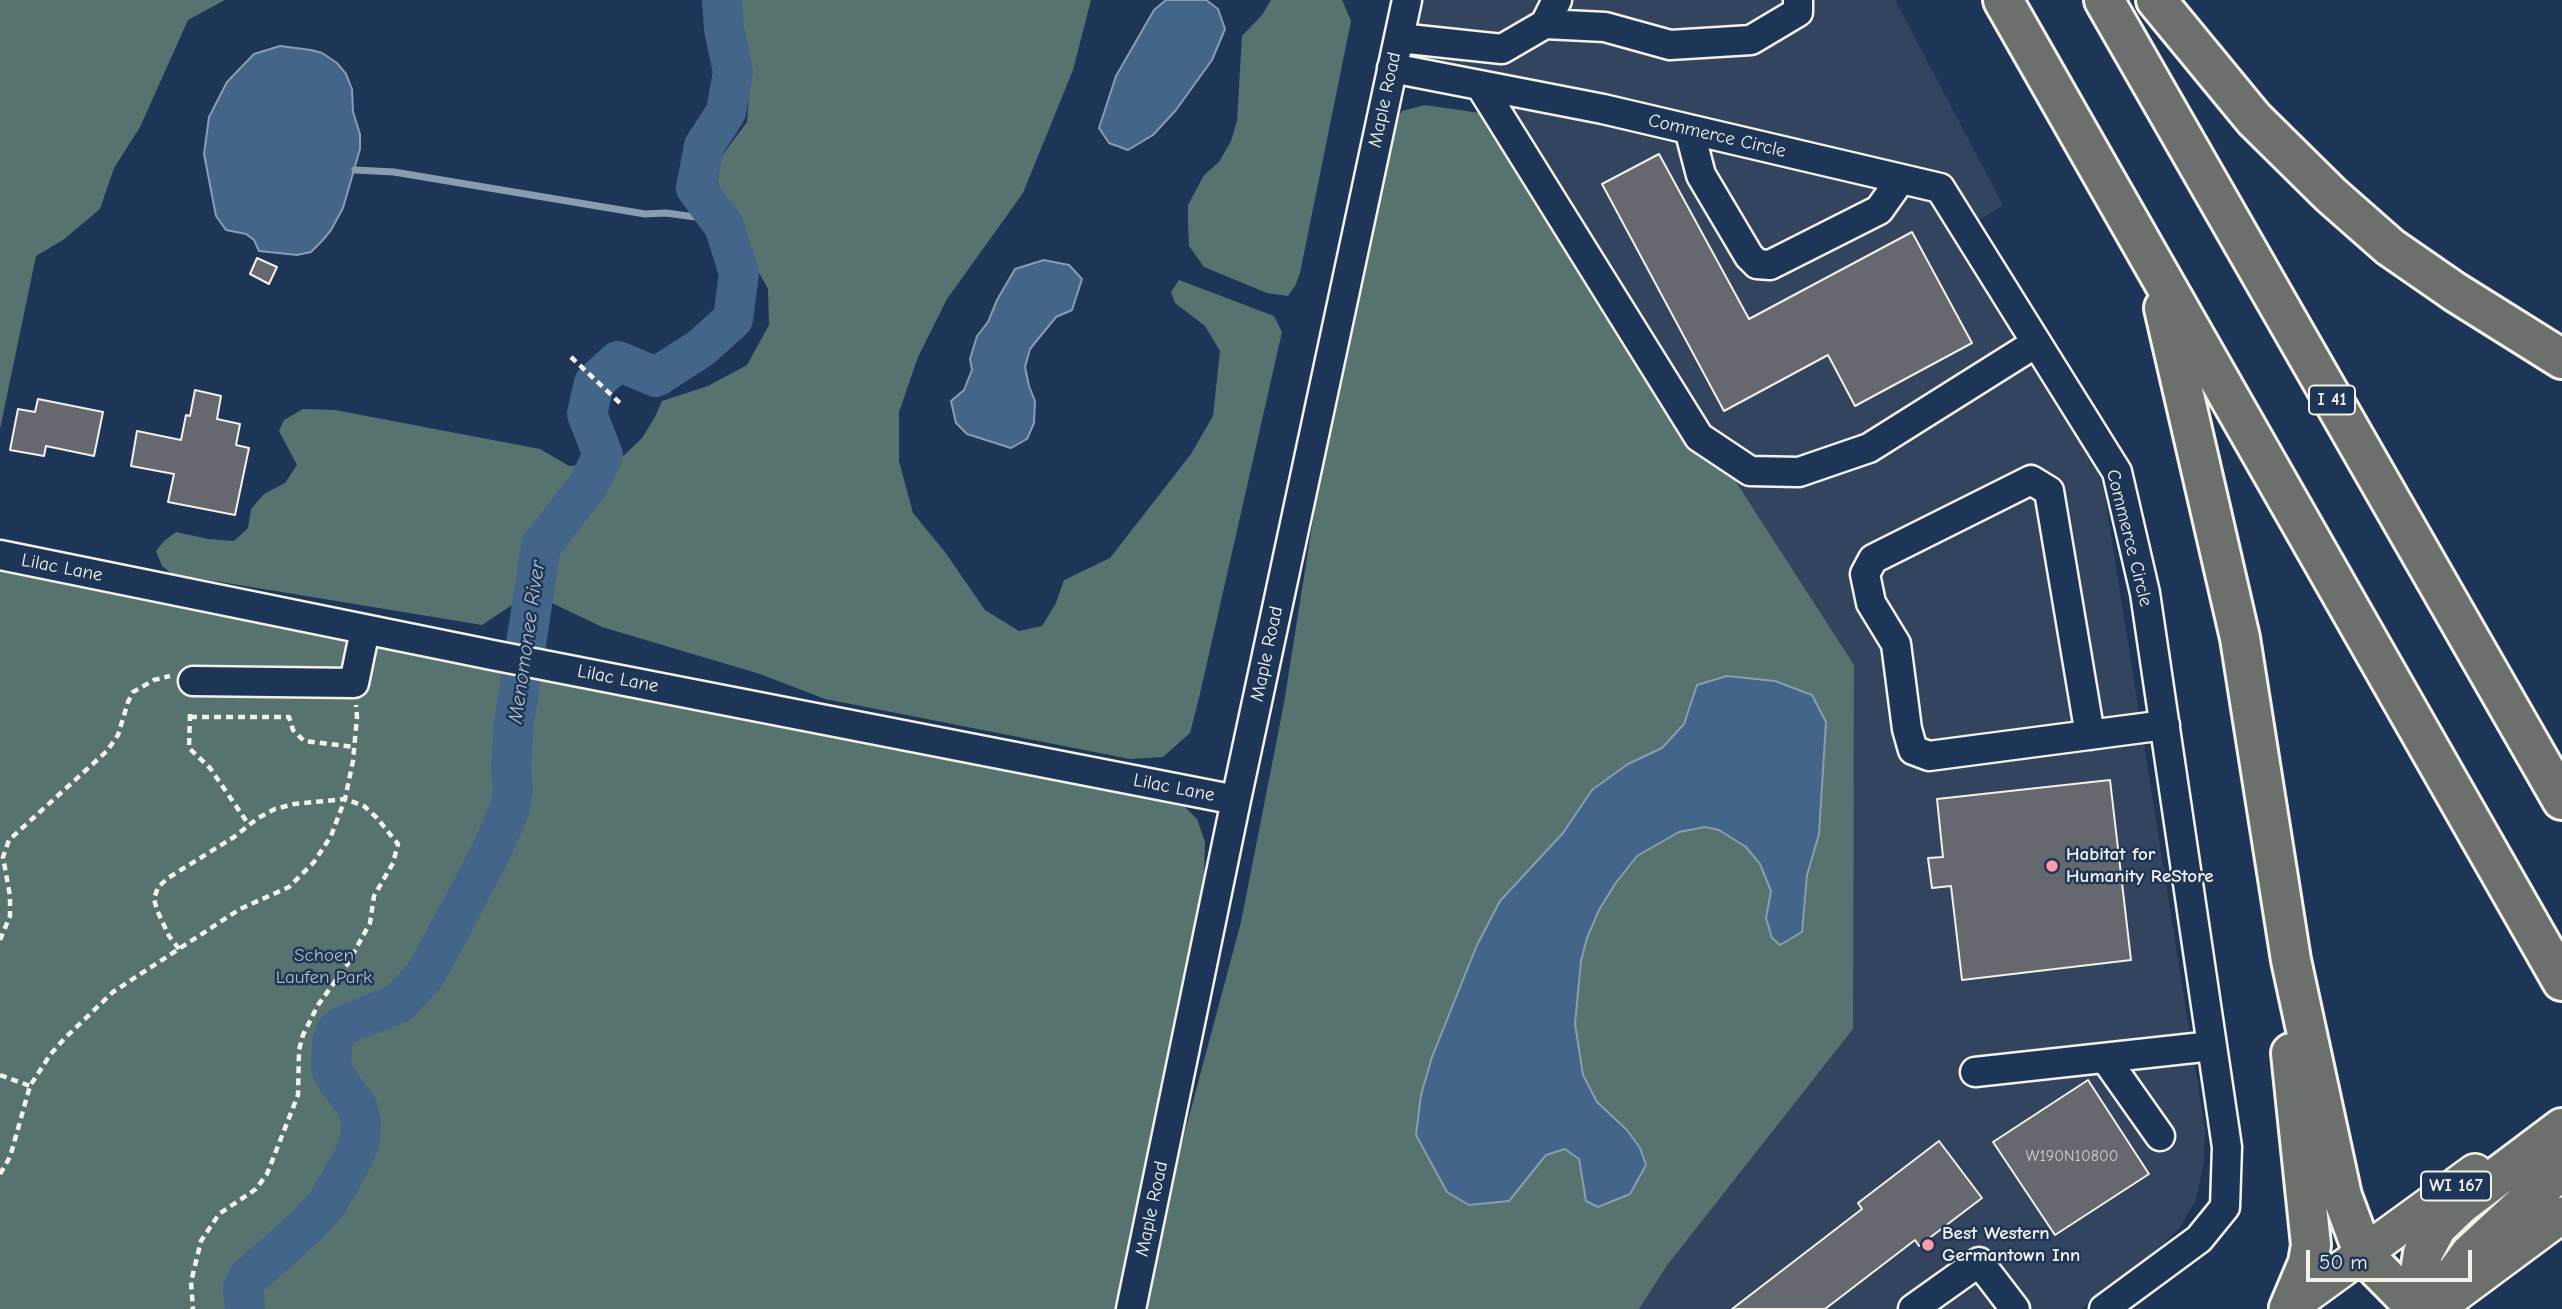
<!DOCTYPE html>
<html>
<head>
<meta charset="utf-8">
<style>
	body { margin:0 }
	#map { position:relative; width:2562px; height:1309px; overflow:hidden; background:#1d3557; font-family:"Comic Neue",sans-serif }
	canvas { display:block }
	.scale { position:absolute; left:2306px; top:1250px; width:166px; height:32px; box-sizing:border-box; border:4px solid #f4f1e8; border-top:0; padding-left:9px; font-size:21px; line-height:24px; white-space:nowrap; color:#f4f1e8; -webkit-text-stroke:5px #1d3557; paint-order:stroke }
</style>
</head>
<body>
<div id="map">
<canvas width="2562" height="1309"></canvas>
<div class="scale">50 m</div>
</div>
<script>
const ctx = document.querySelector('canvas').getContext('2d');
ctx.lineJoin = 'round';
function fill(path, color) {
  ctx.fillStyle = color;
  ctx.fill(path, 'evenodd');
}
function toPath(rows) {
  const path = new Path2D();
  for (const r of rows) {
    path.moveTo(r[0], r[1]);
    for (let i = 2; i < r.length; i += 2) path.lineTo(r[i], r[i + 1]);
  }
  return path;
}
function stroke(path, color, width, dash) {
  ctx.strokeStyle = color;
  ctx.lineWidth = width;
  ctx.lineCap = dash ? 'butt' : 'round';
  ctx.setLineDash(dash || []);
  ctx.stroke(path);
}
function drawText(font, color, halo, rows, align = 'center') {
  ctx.font = font + ' "Comic Neue",sans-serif';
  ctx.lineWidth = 5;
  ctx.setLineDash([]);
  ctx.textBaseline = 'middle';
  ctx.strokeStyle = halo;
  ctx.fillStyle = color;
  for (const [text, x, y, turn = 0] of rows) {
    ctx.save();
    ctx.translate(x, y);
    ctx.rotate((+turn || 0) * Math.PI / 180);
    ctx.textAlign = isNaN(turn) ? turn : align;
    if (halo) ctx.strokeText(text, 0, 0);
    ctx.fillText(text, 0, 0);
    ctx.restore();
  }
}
const built = toPath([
	[1417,0,1895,0,2003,205,1969,227,2091,451,2104,491,2205,1130,2204,1162,2196,1200,2180,1227,2156,1252,2081,1309,1639,1309,1668,1264,1670,439,1488,93,1401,75]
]);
const green = toPath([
	[0,0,225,0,188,20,140,127,114,168,100,209,63,240,36,256,0,429],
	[736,0,1091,0,1073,70,1023,193,947,299,918,357,899,412,899,461,913,513,945,552,985,610,1019,631,1042,626,1056,603,1064,580,1110,558,1191,454,1213,416,1220,351,1205,326,1175,303,1171,292,1179,280,1274,316,1282,332,1199,698,1190,733,1163,757,1130,759,825,699,760,674,602,627,552,603,518,601,482,625,172,574,162,566,156,551,164,541,176,532,208,539,234,541,248,528,251,509,264,494,285,483,297,465,279,431,284,420,303,409,335,410,540,449,569,466,614,465,642,438,655,417,662,401,708,386,747,365,769,325,768,289,722,205,715,165,747,122,750,81,740,55],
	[1271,0,1342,0,1351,21,1300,273,1295,286,1288,296,1267,293,1204,267,1189,246,1188,223,1188,205,1204,175,1219,162,1231,141,1237,121,1242,36,1262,15],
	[1425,105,1500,116,1854,665,1853,1029,1668,1264,1639,1309,1143,1309,1176,1165,1241,922,1284,703,1318,488,1394,123,1402,111],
	[0,567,1185,807,1197,819,1205,842,1204,875,1194,965,1120,1309,0,1309]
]);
const water = toPath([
	[1166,0,1206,0,1218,9,1225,29,1212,60,1176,110,1153,135,1128,150,1109,143,1099,128,1116,76,1154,10,1166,0],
	[280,46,311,50,322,53,337,63,346,74,352,89,353,112,360,134,360,149,343,208,331,230,322,241,311,252,297,255,259,251,254,240,246,234,226,230,216,216,204,154,209,117,227,82,254,54,280,46],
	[1044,260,1069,265,1082,279,1072,310,1056,317,1030,349,1025,367,1029,386,1035,401,1034,423,1027,439,1011,448,967,434,956,423,951,401,964,390,972,370,970,359,977,336,988,322,997,300,1015,269,1044,260],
	[1727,676,1775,681,1812,695,1826,722,1819,834,1807,875,1802,932,1780,945,1772,938,1766,918,1771,891,1760,864,1746,847,1719,830,1705,827,1679,832,1637,856,1615,884,1599,910,1587,938,1581,961,1575,1024,1583,1075,1597,1102,1627,1130,1640,1148,1646,1165,1630,1194,1598,1207,1586,1201,1579,1159,1565,1149,1546,1155,1509,1201,1469,1205,1447,1192,1416,1135,1421,1095,1432,1057,1477,945,1500,901,1563,833,1592,790,1628,764,1662,748,1684,724,1697,685,1727,676]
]);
const stream = toPath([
	[355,170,394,172,645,214,666,213,703,218,724,226]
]);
const river = toPath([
	[245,1309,243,1288,248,1278,304,1228,327,1204,354,1156,360,1139,361,1122,357,1106,337,1080,331,1068,332,1041,337,1030,344,1025,399,1003,426,974,491,852,510,808,513,788,511,767,514,723,541,546,588,485,603,455,587,414,594,383,618,361,656,377,701,348,733,319,739,273,724,226,696,188,704,146,726,112,733,72,724,29,722,0]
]);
const building = toPath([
	[1659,154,1749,319,1912,232,1972,343,1855,406,1828,355,1724,411,1602,184,1659,154],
	[257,258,277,267,269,284,250,274,257,258],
	[195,390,221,396,217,419,240,424,236,445,249,448,235,515,168,502,174,474,131,466,137,431,181,440,186,415,190,416,195,390],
	[38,399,103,412,94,456,46,446,44,456,10,450,18,409,35,412,38,399],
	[2110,780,2131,960,1962,980,1951,886,1932,888,1928,858,1943,857,1937,799,2110,780],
	[2088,1080,2149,1174,2055,1235,1993,1142,2088,1080],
	[1939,1141,1982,1198,1919,1246,1915,1240,1825,1309,1732,1309,1862,1209,1858,1203,1939,1141]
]);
const path = toPath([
	[571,357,622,405],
	[190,714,189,748,210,768,249,825],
	[190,717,289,717,293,730,304,741,355,747],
	[0,940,10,916,10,896,3,857,9,840,107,751,118,735,128,702,133,692,154,680,170,676],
	[179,949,169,936,157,910,154,899,158,887,168,878,234,837,258,818,275,809,294,804,345,799,364,806,377,818,398,844,393,863,374,896,370,923,347,965,318,1005,303,1035,299,1050,298,1095,267,1174,256,1189,219,1214,201,1241,191,1282,193,1309],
	[0,1075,30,1086],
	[0,1174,10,1157,30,1086,50,1055,64,1039,113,992,240,909,289,887,314,862,331,836,345,799,353,761,357,717,356,705]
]);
const minor = toPath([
	[1545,24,1605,27,1670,45,1751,40,1798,12,1798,0],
	[1399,38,1502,49,1545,24,1557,0],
	[1392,68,1603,109,1940,188,2117,472,2145,593,2227,1147,2225,1207,2199,1239,2104,1309],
	[1480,85,1699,437,1750,471,1799,472,1869,448,2036,343],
	[1689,129,1701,175,1749,256,1757,264,1770,265,1879,210,1901,179],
	[0,555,492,655,1236,800],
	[193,681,354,683,365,630],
	[2090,735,2049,491,2031,480,1873,559,1865,574,1871,603,1896,644,1907,729,1913,750,1929,756,2165,725],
	[2105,1058,2160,1136],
	[1975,1072,2212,1046],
	[1131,1309,1236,800,1407,0],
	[1913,1309,1979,1262,2015,1309]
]);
const major = toPath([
	[2438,1307,2562,1215],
	[2287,1309,2475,1172]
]);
const highway = toPath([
	[2003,0,2562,981],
	[2104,0,2562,800],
	[2156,0,2254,119,2331,195,2390,247,2455,292,2562,359],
	[2164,308,2240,638,2291,960,2342,1196,2364,1255,2417,1309],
	[2289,1308,2308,1263,2311,1245,2291,1053],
	[2423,1309,2419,1279,2423,1253,2437,1227,2461,1204,2562,1128],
	[2430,1309,2470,1254,2562,1169]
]);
const markers = [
	[2052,866,7,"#ff9aa2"],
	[1928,1245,7,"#ff9aa2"]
];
const numberNames = [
	["W190N10800",2072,1156]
];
const shields = [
	[2332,400,46],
	[2456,1186,70]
];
const shieldNames = [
	["I 41",2332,400],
	["WI 167",2456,1186]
];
const streetNames = [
	["Maple Road",1385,100,-78],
	["Commerce Circle",1717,136,13],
	["Commerce Circle",2129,538,76],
	["Lilac Lane",62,568,11],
	["Maple Road",1267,654,-78],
	["Lilac Lane",618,679,11],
	["Lilac Lane",1174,788,11],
	["Maple Road",1152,1209,-78]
];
const poiNames = [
	["Habitat for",2066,855],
	["Humanity ReStore",2066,877],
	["Best Western",1942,1234],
	["Germantown Inn",1942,1256]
];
const parkNames = [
	["Schoen",324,956],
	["Laufen Park",324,978]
];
const waterNames = [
	["Menomonee River",527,642,-82]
];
fill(built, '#33445e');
fill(green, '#577370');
fill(water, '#44658a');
stroke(water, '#8a9db0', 2);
stroke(stream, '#8a9db0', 7);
stroke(river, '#44658a', 40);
fill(building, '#666870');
stroke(building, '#f4f1e8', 2);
stroke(minor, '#f4f1e8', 33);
stroke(major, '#f4f1e8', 40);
stroke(highway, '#f4f1e8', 44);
stroke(path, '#f4f1e8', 4.5, [7, 5]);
stroke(minor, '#1d3557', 28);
stroke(major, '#6c706d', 35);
stroke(highway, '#6c706d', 38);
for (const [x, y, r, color] of markers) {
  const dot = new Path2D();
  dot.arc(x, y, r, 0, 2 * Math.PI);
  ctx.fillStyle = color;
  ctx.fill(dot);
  stroke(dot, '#1d3557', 2.5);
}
drawText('16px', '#d0cfca', null, numberNames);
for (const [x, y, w] of shields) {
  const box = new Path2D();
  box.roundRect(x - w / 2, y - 14.5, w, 29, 5);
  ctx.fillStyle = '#1d3557';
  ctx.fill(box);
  stroke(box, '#f4f1e8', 2);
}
drawText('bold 18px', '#f4f1e8', null, shieldNames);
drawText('19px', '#f4f1e8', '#1d3557', streetNames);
drawText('bold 19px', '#f4f1e8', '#1d3557', poiNames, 'left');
drawText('19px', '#b5bfb8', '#1d3557', parkNames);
drawText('italic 21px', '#b6c0c7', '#1d3557', waterNames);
</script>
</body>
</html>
